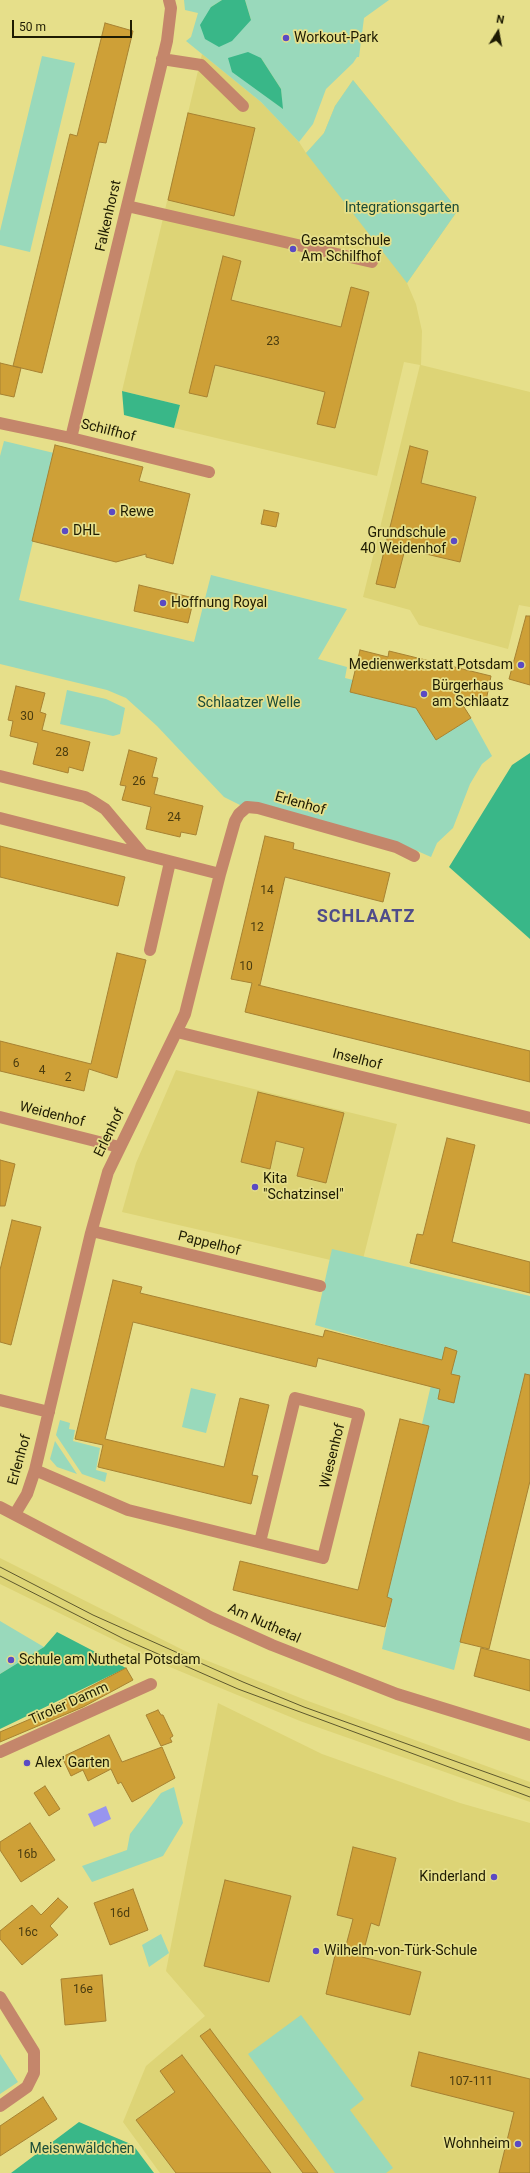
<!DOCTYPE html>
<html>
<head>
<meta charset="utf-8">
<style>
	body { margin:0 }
	#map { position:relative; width:530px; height:2173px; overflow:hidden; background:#e6df8a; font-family:Roboto,sans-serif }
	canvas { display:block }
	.north { position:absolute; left:478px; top:12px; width:40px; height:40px; -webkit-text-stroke:3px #e6df8a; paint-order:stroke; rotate:11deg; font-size:11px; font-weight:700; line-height:16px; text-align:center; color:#1e1b02 }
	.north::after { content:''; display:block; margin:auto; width:14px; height:18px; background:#1e1b02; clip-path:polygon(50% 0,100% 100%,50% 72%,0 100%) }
	.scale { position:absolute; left:12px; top:20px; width:120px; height:18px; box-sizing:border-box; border:2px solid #1e1b02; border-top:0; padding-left:5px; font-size:12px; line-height:14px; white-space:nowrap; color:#1e1b02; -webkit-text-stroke:3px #e6df8a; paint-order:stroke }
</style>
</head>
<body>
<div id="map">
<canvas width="530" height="2173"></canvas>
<div class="north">N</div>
<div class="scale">50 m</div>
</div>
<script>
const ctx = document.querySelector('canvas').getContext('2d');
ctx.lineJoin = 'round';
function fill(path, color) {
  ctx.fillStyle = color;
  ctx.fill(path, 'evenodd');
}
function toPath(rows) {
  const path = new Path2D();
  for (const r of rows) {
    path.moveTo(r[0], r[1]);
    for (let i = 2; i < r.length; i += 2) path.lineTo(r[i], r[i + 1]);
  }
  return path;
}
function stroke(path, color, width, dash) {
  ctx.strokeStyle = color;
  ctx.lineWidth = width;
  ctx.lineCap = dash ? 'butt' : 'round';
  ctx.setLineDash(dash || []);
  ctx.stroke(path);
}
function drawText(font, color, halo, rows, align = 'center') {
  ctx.font = font + ' Roboto,sans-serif';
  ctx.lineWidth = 3.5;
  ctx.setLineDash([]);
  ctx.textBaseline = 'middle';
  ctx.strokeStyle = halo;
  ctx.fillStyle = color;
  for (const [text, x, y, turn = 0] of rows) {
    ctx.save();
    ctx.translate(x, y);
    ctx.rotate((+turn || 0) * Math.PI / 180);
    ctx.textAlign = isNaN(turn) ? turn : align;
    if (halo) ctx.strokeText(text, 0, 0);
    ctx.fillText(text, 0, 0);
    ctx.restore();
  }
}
const built = toPath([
	[202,54,261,102,299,142,306,153,324,133,335,106,353,80,458,210,407,283,416,304,422,331,421,365,530,392,530,607,519,605,508,649,419,625,410,610,363,597,420,365,404,362,377,476,174,428,180,405,122,391],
	[176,1070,397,1124,361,1267,122,1212,136,1163],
	[0,1558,193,1655,308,1701,530,1782,530,1802,300,1721,165,1665,0,1584],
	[218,1703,322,1754,460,1803,530,1823,530,2173,160,2173,123,2122,146,2066,205,2016,166,1971]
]);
const green = toPath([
	[184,0,222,0,211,7,251,20,245,0,389,0,364,18,359,57,357,57,353,63,326,89,313,124,299,142,261,102,186,41,191,37,198,13,185,10],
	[261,58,281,89,282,108,266,96],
	[42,56,75,63,30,252,0,245,0,231],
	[353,80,458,210,407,283,306,153,324,133,335,106],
	[4,441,54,453,19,600,194,642,211,575,347,609,318,659,347,667,345,678,353,680,350,692,416,708,436,740,471,718,492,756,482,764,470,784,453,828,437,843,431,857,397,842,262,805,240,805,224,797,157,726,126,698,107,690,0,664,0,456],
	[67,690,106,699,125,708,120,734,113,736,60,724],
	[332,1249,530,1296,530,1390,522,1388,454,1670,382,1649,392,1599,387,1597,429,1426,422,1424,437,1359,315,1325],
	[191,1388,216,1394,206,1433,182,1427],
	[60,1420,70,1423,69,1429,75,1430,73,1441,100,1448,96,1470,107,1473,105,1482,82,1474,56,1435],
	[55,1441,77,1474,57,1467,50,1459],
	[0,1621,44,1647,0,1674],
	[174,1787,183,1823,163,1856,92,1882,82,1866,127,1850,130,1834,161,1793],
	[161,1934,169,1953,149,1967,142,1945],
	[301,2015,364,2099,350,2110,393,2168,386,2173,335,2173,248,2054],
	[0,2054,18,2082,0,2094]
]);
const forest = toPath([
	[222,0,245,0,251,20,232,41,219,47,205,39,200,25,211,7],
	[248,52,261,58,281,89,283,109,232,72,228,58],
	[122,391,180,405,174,428,124,415],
	[530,753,530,939,449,867,512,765],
	[57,1632,126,1668,0,1729,0,1674,44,1647],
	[79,2122,133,2145,154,2173,11,2173]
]);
const water = toPath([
	[106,1806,111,1819,94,1827,88,1814]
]);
const building = toPath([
	[105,23,133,31,106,143,99,142,42,373,13,366,70,134,77,136,105,23],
	[188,113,255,128,234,216,168,200,188,113],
	[223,256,241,261,231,300,341,327,351,287,369,292,335,428,317,424,325,392,269,378,215,365,207,397,189,393,223,256],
	[0,363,21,368,14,397,0,394,0,363],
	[55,445,143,467,139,481,190,494,173,564,146,557,146,554,116,562,32,541,55,445],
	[410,446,428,451,421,483,476,497,460,562,405,549,395,588,376,584,410,446],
	[264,510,279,513,276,527,261,524,264,510],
	[139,585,194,598,188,623,134,611,139,585],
	[526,616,530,616,530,685,509,679,526,616],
	[360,650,388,657,389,651,491,676,486,701,457,696,471,718,436,740,416,708,350,692,360,650],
	[16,686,45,693,40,712,46,714,42,730,90,742,83,771,69,767,68,773,33,764,38,743,10,736,13,721,8,720,16,686],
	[129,750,157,758,152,777,158,778,154,794,203,806,196,835,181,832,180,837,146,829,151,807,122,800,126,786,120,785,129,750],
	[265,836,294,843,293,849,390,873,383,902,285,877,260,985,258,985,530,1051,530,1082,245,1012,252,983,231,979,265,836],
	[0,846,125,877,118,906,0,877,0,846],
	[117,953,146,960,117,1078,89,1069,84,1091,0,1071,0,1041,91,1064,117,953],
	[258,1092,344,1113,326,1183,297,1176,304,1148,276,1141,270,1169,241,1162,258,1092],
	[447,1138,475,1145,452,1242,530,1262,530,1293,410,1263,417,1234,423,1235,447,1138],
	[0,1160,15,1164,5,1206,0,1206,0,1160],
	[12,1220,41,1227,11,1345,0,1342,0,1270,12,1220],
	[113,1280,142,1287,140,1293,323,1337,325,1330,442,1360,445,1347,457,1351,451,1374,460,1376,454,1403,438,1399,440,1389,318,1358,316,1367,133,1322,105,1439,224,1467,240,1398,269,1405,252,1475,258,1476,251,1504,98,1467,103,1445,75,1439,113,1280],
	[525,1374,530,1375,530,1481,489,1649,460,1642,525,1374],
	[400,1419,429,1426,387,1597,392,1599,385,1627,233,1590,240,1561,358,1590,400,1419],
	[481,1648,530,1660,530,1691,474,1676,481,1648],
	[126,1668,133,1680,83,1707,0,1742,0,1732,35,1717,34,1716,126,1668],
	[158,1710,161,1715,163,1715,173,1736,170,1738,172,1742,161,1746,146,1715,158,1710],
	[109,1735,122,1762,162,1747,175,1778,132,1802,121,1782,118,1784,111,1769,88,1781,83,1770,71,1776,62,1757,109,1735],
	[45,1786,60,1809,49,1816,34,1793,45,1786],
	[30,1823,55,1860,21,1882,0,1850,0,1842,30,1823],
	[353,1847,396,1858,379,1926,371,1923,362,1957,421,1972,410,2015,326,1994,336,1951,344,1953,353,1919,337,1915,353,1847],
	[225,1880,291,1896,269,1982,204,1966,225,1880],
	[133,1889,148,1930,110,1945,94,1903,133,1889],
	[58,1898,68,1907,50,1926,58,1935,22,1965,0,1939,0,1931,32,1905,41,1915,58,1898],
	[102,1975,106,2021,65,2025,61,1979,102,1975],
	[210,2029,318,2173,303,2173,200,2036,210,2029],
	[419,2052,530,2079,530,2173,499,2173,514,2112,411,2086,419,2052],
	[182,2055,271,2173,176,2173,136,2120,175,2092,160,2071,182,2055],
	[43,2097,57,2119,0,2156,0,2126,43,2097]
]);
const minor = toPath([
	[162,59,201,65,243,106],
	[127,206,372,262],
	[0,423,71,438,209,472],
	[71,438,167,41,171,8,169,0],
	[0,776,85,797,94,802,105,809,142,853],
	[0,818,220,874],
	[150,950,170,862],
	[177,1032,530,1118],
	[0,1117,119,1147],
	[92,1231,320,1286],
	[0,1400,49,1412],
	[35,1470,128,1510,323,1558,359,1414,295,1398,260,1542],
	[0,1507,212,1618,272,1645,397,1694,530,1735],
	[15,1514,27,1494,35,1470,91,1233,108,1172,185,1014,220,874,235,821,239,814,247,807,258,808,396,847,414,856],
	[0,1752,151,1684],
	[0,1997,34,2052,34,2073,27,2087,0,2106]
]);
const tram = toPath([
	[0,1567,93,1615,243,1682,304,1707,530,1788],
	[0,1576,124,1639,238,1689,530,1797]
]);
const markers = [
	[286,38,4,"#5b4ac3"],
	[293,249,4,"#5b4ac3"],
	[112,512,4,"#5b4ac3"],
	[65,531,4,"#5b4ac3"],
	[454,541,4,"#5b4ac3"],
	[163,603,4,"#5b4ac3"],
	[521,665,4,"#5b4ac3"],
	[424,694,4,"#5b4ac3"],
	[255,1187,4,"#5b4ac3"],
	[11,1660,4,"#5b4ac3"],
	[27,1763,4,"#5b4ac3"],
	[494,1877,4,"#5b4ac3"],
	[316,1951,4,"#5b4ac3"],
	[518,2144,4,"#5b4ac3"]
];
const numberNames = [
	["23",273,342],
	["30",27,717],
	["28",62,753],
	["26",139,782],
	["24",174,818],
	["14",267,891],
	["12",257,928],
	["10",246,967],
	["6",16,1064],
	["4",42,1071],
	["2",68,1078],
	["16b",27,1855],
	["16d",120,1914],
	["16c",28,1933],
	["16e",83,1990],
	["107-111",471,2082]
];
const poiNames = [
	["Workout-Park",294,38],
	["Gesamtschule",301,241],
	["Am Schilfhof",301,257],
	["Rewe",120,512],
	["DHL",73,531],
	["Grundschule",446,533,"right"],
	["40 Weidenhof",446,549,"right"],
	["Hoffnung Royal",171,603],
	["Medienwerkstatt Potsdam",513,665,"right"],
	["Bürgerhaus",432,686],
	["am Schlaatz",432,702],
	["Kita",263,1179],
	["\"Schatzinsel\"",263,1195],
	["Schule am Nuthetal Potsdam",19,1660],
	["Alex' Garten",35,1763],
	["Kinderland",486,1877,"right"],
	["Wilhelm-von-Türk-Schule",324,1951],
	["Wohnheim",510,2144,"right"]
];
const parkNames = [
	["Integrationsgarten",402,208],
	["Schlaatzer Welle",249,703],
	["Meisenwäldchen",82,2149]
];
const streetNames = [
	["Falkenhorst",109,216,-77],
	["Schilfhof",108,431,14],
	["Erlenhof",300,804,16],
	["Inselhof",357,1060,14],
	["Weidenhof",52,1115,14],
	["Erlenhof",110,1133,-64],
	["Pappelhof",209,1244,14],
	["Wiesenhof",333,1456,-76],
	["Erlenhof",20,1460,-74],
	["Am Nuthetal",264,1624,24],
	["Tiroler Damm",69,1704,-24]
];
const districtNames = [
	["SCHLAATZ",366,917]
];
fill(built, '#ddd476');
fill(green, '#99d9bb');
fill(forest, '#39b788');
fill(water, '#9895ef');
fill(building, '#cea037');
stroke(building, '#a78232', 1);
stroke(minor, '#c4866b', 12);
stroke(tram, '#5d582d', 1);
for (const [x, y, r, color] of markers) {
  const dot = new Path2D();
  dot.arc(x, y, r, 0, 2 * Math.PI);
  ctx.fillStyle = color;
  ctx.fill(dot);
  stroke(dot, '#e6df8a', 1.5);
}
drawText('12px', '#4a3c0f', null, numberNames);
drawText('14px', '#1e1b02', '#e6df8a', poiNames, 'left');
drawText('14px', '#1a4c38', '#e6df8a', parkNames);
drawText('14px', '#1e1b02', '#e6df8a', streetNames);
ctx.letterSpacing = '1px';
drawText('bold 18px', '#4f4c8a', '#e6df8a', districtNames);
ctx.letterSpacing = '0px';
</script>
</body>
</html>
